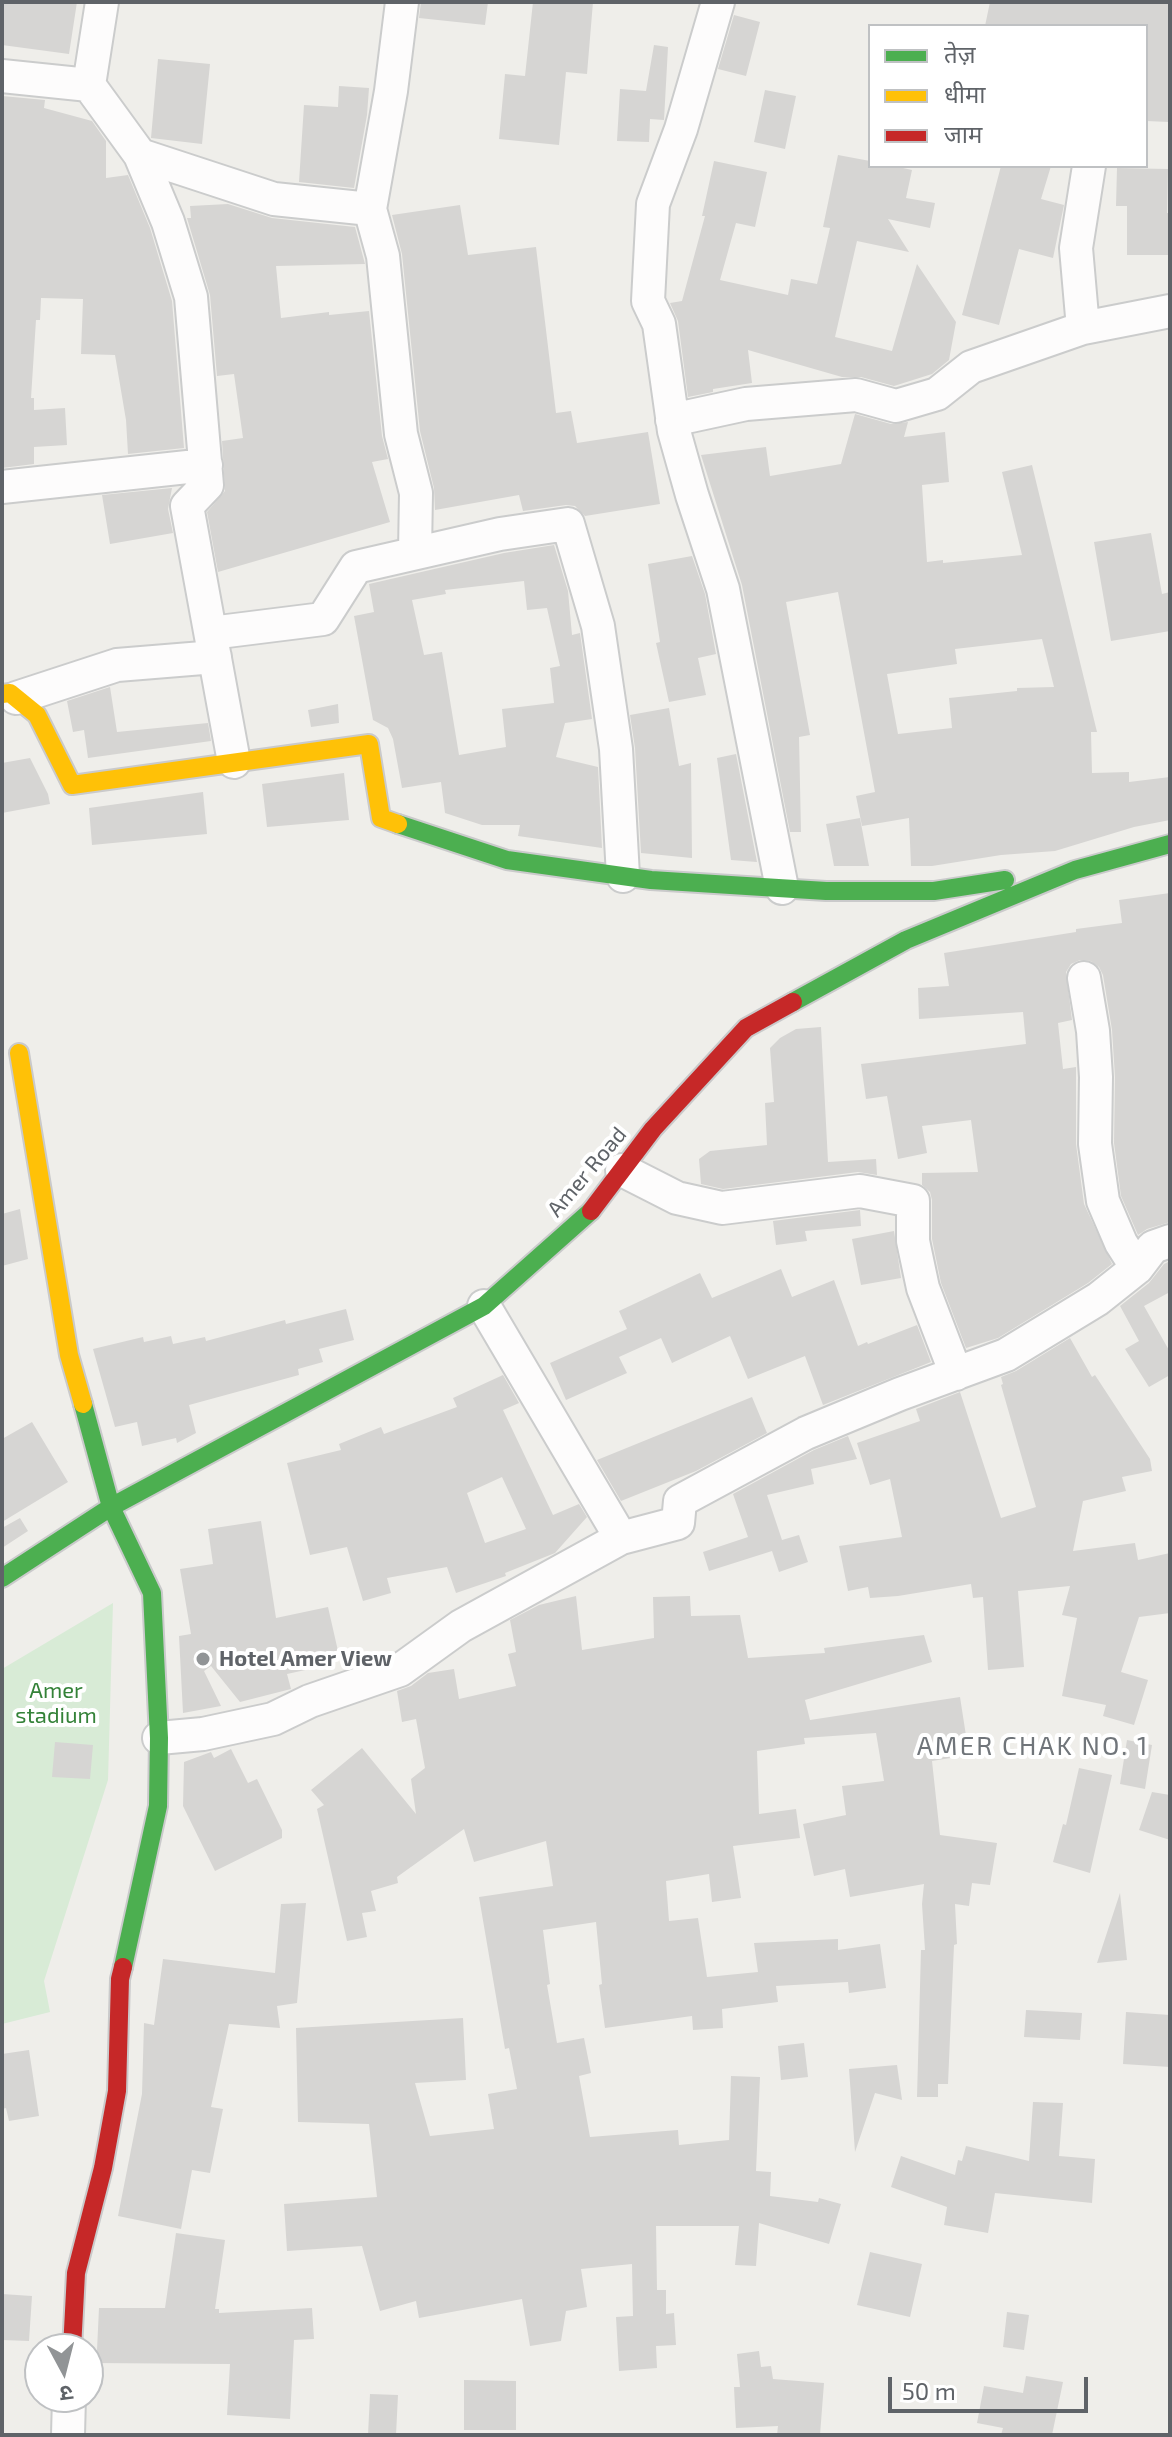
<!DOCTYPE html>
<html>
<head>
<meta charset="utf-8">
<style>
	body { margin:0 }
	#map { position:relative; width:1172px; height:2437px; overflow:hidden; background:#efeeea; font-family:"Exo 2","Noto Sans Devanagari",sans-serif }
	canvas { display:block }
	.frame { position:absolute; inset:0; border:4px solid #5f6368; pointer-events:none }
	.legend { position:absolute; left:868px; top:24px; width:280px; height:144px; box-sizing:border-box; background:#fff; border:2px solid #bfc1c3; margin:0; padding:10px 14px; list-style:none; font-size:24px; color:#5f6368 }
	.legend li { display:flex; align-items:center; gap:16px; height:40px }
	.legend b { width:40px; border:2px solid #bfc1c3 }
	.north { position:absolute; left:24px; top:2333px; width:80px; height:80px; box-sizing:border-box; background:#fff; border:2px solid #bfc1c3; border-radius:50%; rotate:173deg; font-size:22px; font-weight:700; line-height:32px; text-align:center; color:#5f6368 }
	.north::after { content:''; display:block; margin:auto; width:28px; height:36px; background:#919496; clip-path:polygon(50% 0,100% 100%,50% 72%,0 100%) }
	.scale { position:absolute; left:888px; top:2377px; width:200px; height:36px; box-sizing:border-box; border:4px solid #5f6368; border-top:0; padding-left:10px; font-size:24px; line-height:28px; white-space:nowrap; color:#5f6368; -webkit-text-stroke:6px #fff; paint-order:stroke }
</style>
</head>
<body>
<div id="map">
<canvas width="1172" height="2437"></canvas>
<div class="frame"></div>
<ul class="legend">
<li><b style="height:10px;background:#4caf50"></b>तेज़</li>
<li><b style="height:10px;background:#ffc107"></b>धीमा</li>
<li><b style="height:10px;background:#c62828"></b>जाम</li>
</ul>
<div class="north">उ</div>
<div class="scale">50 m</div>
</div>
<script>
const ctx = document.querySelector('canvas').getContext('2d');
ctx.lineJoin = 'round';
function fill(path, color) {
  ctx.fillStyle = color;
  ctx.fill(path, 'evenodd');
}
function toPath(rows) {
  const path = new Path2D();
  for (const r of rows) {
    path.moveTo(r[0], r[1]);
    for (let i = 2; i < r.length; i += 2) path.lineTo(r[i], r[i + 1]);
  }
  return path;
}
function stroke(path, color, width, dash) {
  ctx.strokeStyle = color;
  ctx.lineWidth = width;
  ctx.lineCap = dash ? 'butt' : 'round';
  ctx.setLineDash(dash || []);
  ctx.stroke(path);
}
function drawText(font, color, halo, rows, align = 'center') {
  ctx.font = font + ' "Exo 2",sans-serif';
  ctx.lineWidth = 8;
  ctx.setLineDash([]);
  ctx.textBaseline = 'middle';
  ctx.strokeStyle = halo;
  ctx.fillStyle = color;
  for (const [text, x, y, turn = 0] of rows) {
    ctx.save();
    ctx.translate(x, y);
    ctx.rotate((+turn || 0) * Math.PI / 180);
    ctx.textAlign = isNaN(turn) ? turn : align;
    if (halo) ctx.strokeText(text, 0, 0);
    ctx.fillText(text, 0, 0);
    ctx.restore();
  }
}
const green = toPath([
	[113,1603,108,1780,44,1981,50,2012,2,2024,2,1669]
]);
const building = toPath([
	[2,2,77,2,69,54,2,45],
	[421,2,488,2,485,25,419,18],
	[533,2,593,2,587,74,566,72,559,145,499,139,505,74,525,76],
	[990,2,1170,2,1169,122,1146,121,1146,26,985,26],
	[734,15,760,22,746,76,718,69],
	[654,45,668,47,664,120,650,119,649,142,617,141,620,89,646,91],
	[158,59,210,64,202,144,151,138],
	[339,86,369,88,367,115,354,188,299,182,304,105,338,107],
	[765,90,796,96,785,149,754,142],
	[2,96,45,100,44,108,92,121,106,141,106,178,128,175,150,228,172,301,184,448,128,454,126,420,115,355,81,354,83,299,41,298,40,320,36,320,31,398,34,398,34,410,65,408,67,445,34,447,34,464,2,468],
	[838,155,870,161,870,166,894,166,912,170,906,198,935,203,930,228,888,219,909,252,857,241,835,337,892,351,917,264,956,322,949,360,932,374,894,386,861,377,842,377,748,350,752,383,713,389,713,392,688,397,678,321,670,303,682,301,705,216,702,216,714,161,767,172,755,227,736,223,720,280,788,295,791,279,817,284,830,228,823,227],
	[1001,166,1051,166,1041,199,1064,205,1053,258,1019,249,999,325,962,315],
	[1117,168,1168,169,1167,213,1170,213,1170,255,1127,255,1127,206,1116,206],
	[228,204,272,218,355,227,365,264,276,266,281,318,329,312,329,315,369,311,382,436,388,459,372,462,390,522,218,572,207,512,225,491,222,441,243,438,234,374,217,376,210,295,187,218,191,218,190,206],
	[460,205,468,255,536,247,556,413,571,411,577,443,648,432,660,504,585,516,575,506,566,505,523,511,519,495,435,510,434,488,420,431,402,254,392,215],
	[855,414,891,424,908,422,904,437,945,432,949,482,922,485,927,562,943,560,943,563,1022,555,1002,472,1032,465,1097,732,1091,732,1092,773,1129,772,1129,782,1170,777,1170,820,1134,827,1055,851,1001,855,932,866,911,866,909,818,862,826,856,796,875,792,838,592,786,602,810,735,799,737,801,832,790,832,742,585,701,455,766,447,770,476,841,464],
	[1042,639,1054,687,1017,688,1017,691,949,698,952,728,898,734,887,674,957,664,955,649],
	[172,488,168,509,173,533,110,544,102,495],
	[1151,533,1162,594,1170,592,1170,631,1111,641,1094,542],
	[554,545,568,591,572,635,580,633,592,719,565,723,556,757,598,767,602,848,518,836,520,825,482,825,445,813,441,782,402,788,393,739,388,728,373,720,354,616,374,612,369,584,504,553],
	[524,581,527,610,547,608,560,666,550,668,554,703,502,709,506,747,459,755,442,652,424,655,412,600,446,594,445,590],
	[692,556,705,594,716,654,698,658,706,695,669,702,656,643,660,642,648,564],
	[110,687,117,732,208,723,211,741,88,758,84,730,73,732,67,701],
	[338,704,339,723,311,727,308,710],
	[669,708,679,766,691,763,692,858,641,853,635,748,630,715],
	[736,754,757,862,731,860,717,758],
	[30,758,48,794,50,804,2,813,2,763],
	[344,773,349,820,267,827,262,784],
	[203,792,207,834,92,845,89,808],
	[860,818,869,866,834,866,826,824],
	[1170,893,1170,1222,1147,1229,1138,1235,1121,1196,1114,1143,1115,1077,1112,1030,1103,975,1099,967,1091,961,1080,960,1071,964,1066,972,1072,1020,1058,1023,1063,1069,1076,1067,1076,1144,1084,1204,1112,1264,1088,1283,998,1338,966,1348,941,1283,932,1239,932,1200,930,1192,922,1185,922,1173,978,1172,971,1120,922,1126,927,1153,898,1159,887,1096,866,1099,861,1064,1026,1044,1023,1012,919,1019,918,988,949,986,944,953,1076,932,1076,929,1122,923,1119,900],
	[821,1027,828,1162,876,1159,877,1175,858,1172,723,1189,701,1184,699,1159,710,1151,767,1145,765,1103,774,1102,770,1048,780,1038,796,1029],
	[20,1209,28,1259,2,1266,2,1214],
	[860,1210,861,1226,805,1231,807,1241,776,1245,773,1221],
	[894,1231,901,1278,861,1285,852,1239],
	[1170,1261,1170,1292,1144,1306,1170,1352,1170,1375,1149,1387,1125,1349,1139,1341,1120,1306,1149,1283,1164,1264],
	[781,1269,792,1297,834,1280,858,1346,867,1342,868,1344,917,1325,931,1362,823,1405,805,1356,748,1379,730,1336,672,1363,661,1338,619,1357,627,1373,566,1400,550,1363,627,1329,619,1311,700,1273,712,1298],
	[346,1309,354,1340,319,1349,323,1362,298,1369,299,1375,189,1405,196,1433,177,1443,176,1438,142,1446,137,1422,115,1427,93,1349,143,1337,144,1342,171,1336,173,1344,205,1337,206,1341,285,1320,286,1324],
	[1070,1338,1092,1377,1095,1375,1150,1459,1152,1471,1122,1477,1126,1491,1083,1501,1073,1551,1135,1543,1138,1560,1170,1553,1170,1613,1139,1617,1121,1672,1148,1680,1134,1725,1103,1716,1106,1705,1062,1696,1077,1618,1062,1615,1070,1586,1018,1591,1024,1667,988,1670,983,1597,973,1598,971,1584,898,1596,870,1598,868,1587,848,1591,839,1546,902,1537,890,1479,870,1485,857,1443,920,1421,916,1409,960,1392,1001,1518,1036,1507,1001,1385,1003,1384,1001,1377,1016,1371],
	[503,1375,519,1403,503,1410,553,1515,579,1504,587,1517,555,1553,505,1573,506,1576,456,1593,447,1567,387,1578,391,1593,363,1601,347,1547,310,1555,287,1463,341,1450,339,1444,381,1427,384,1434,457,1407,453,1398],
	[502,1477,526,1529,485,1543,467,1493],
	[752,1397,767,1433,696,1471,621,1501,597,1460],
	[32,1422,68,1482,2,1522,2,1439],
	[848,1436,857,1459,811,1469,814,1484,767,1495,782,1540,799,1535,808,1562,779,1572,772,1551,709,1571,703,1552,748,1537,733,1494,814,1450],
	[20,1518,28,1531,2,1548,2,1528],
	[261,1521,276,1618,328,1607,338,1651,317,1656,319,1667,287,1674,291,1689,240,1702,211,1666,204,1671,221,1706,183,1713,179,1636,191,1634,180,1569,213,1564,208,1529],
	[576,1596,582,1650,654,1638,653,1597,690,1596,691,1616,740,1615,748,1658,825,1653,824,1648,924,1635,932,1662,805,1700,810,1720,960,1697,969,1755,932,1761,940,1835,997,1843,990,1885,972,1883,969,1906,955,1904,957,1944,954,1945,948,2084,938,2084,938,2097,917,2097,921,1950,925,1950,922,1904,924,1884,850,1897,845,1869,814,1876,803,1824,846,1815,842,1786,884,1781,876,1733,804,1738,805,1744,757,1751,759,1814,796,1809,800,1838,733,1846,741,1898,712,1902,709,1874,666,1881,669,1921,698,1918,707,1977,758,1972,754,1943,838,1939,838,1950,880,1944,886,1988,849,1993,848,1982,776,1986,778,2002,722,2009,723,2028,693,2030,692,2016,605,2028,599,1985,602,1984,596,1922,543,1930,550,1984,547,1985,557,2043,584,2038,591,2073,579,2076,590,2137,678,2130,679,2145,729,2140,731,2076,760,2077,756,2171,771,2172,770,2196,818,2202,819,2198,841,2204,829,2244,759,2223,756,2266,735,2265,739,2226,656,2226,657,2290,666,2290,666,2314,674,2313,676,2345,656,2346,657,2368,619,2371,616,2317,633,2316,632,2264,581,2269,587,2307,566,2311,561,2341,530,2346,522,2299,419,2318,416,2301,380,2311,362,2246,287,2251,284,2204,377,2197,369,2124,298,2122,296,2028,463,2018,466,2080,415,2083,430,2136,494,2129,488,2094,517,2089,509,2048,505,2049,479,1897,553,1886,546,1841,474,1862,464,1829,397,1877,398,1883,371,1891,376,1911,362,1913,367,1937,347,1941,317,1809,324,1805,311,1790,362,1748,416,1814,411,1779,425,1768,416,1719,402,1722,397,1691,411,1686,428,1673,454,1669,459,1699,516,1686,508,1654,516,1652,510,1620,539,1605],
	[1127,1740,1152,1745,1145,1789,1120,1784],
	[55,1742,93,1745,90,1779,52,1777],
	[231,1749,248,1783,257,1779,282,1830,282,1838,215,1871,183,1806,184,1762,211,1752,214,1758],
	[1079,1768,1112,1775,1090,1873,1053,1862,1063,1824,1066,1825],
	[1152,1792,1170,1795,1170,1840,1139,1830],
	[1120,1893,1127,1960,1097,1963],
	[306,1903,297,2003,277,2006,280,2028,229,2024,211,2107,223,2109,210,2173,192,2170,181,2229,118,2216,142,2094,144,2023,154,2025,163,1959,275,1973,281,1904],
	[1026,2010,1082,2013,1080,2040,1024,2037],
	[1126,2012,1170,2015,1170,2067,1123,2064],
	[804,2043,808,2077,781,2080,778,2046],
	[29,2050,39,2116,9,2121,6,2108,2,2109,2,2054],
	[897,2065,902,2100,875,2093,855,2152,849,2069],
	[1033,2102,1063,2103,1059,2156,1095,2159,1092,2203,995,2193,988,2233,944,2225,947,2207,891,2187,901,2156,955,2175,958,2160,962,2161,966,2146,1029,2161],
	[176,2233,225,2240,215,2309,219,2309,219,2313,312,2308,314,2339,294,2340,290,2419,227,2415,230,2364,92,2363,97,2350,99,2308,165,2308],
	[870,2252,922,2264,910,2317,857,2305],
	[2,2294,32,2296,29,2341,2,2340],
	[1007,2312,1029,2315,1024,2350,1003,2347],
	[759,2351,761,2367,771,2366,773,2379,824,2383,820,2435,777,2435,778,2426,736,2428,734,2387,740,2387,737,2354],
	[1026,2376,1063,2382,1052,2435,1001,2435,1003,2428,977,2423,984,2386,1023,2393],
	[464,2380,516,2381,516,2430,464,2430],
	[370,2394,398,2395,396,2435,368,2435]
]);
const street = toPath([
	[102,2,89,85,140,155,168,222,191,297,207,485,187,506,234,762],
	[402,2,391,91,370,209,383,256,401,434,416,493,415,552],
	[718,2,681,129,653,204,648,301,659,324,674,431,692,495,723,589,782,888],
	[2,76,89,85],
	[140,155,274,199,370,209],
	[1083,328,1076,248,1089,166],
	[672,420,746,404,856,395,896,406,937,394,971,367,1083,328,1170,311],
	[2,487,206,465],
	[211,633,323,619,356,567,500,534,568,524,598,626,616,749,623,876],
	[16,698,117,665,215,657],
	[1084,978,1093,1031,1096,1077,1095,1144,1103,1201,1121,1243,1137,1268],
	[622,1170,677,1198,722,1208,860,1191,913,1201,913,1241,923,1288,956,1374],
	[484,1306,621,1538],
	[159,1738,203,1734,273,1719,310,1701,400,1670,461,1626,621,1538,678,1523,680,1501,806,1433,900,1394,1006,1355,1098,1299,1137,1268,1153,1247,1170,1241],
	[68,2435,69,2397]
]);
const fast = toPath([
	[398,824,507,860,651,880,826,891,934,891,1005,880],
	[793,1002,906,940,1075,870,1170,844],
	[83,1404,111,1507,152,1593,159,1738,158,1806,123,1967],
	[2,1578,111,1507,484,1306,591,1211]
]);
const slow = toPath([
	[2,694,10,693,37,715,72,785,369,744,381,818,398,824],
	[19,1053,69,1355,83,1404]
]);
const jam = toPath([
	[591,1211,653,1129,746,1028,793,1002],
	[72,2349,76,2273,103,2168,117,2091,120,1979,123,1967]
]);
const markers = [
	[203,1659,8,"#919496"]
];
const streetNames = [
	["Amer Road",587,1172,-50]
];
const poiNames = [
	["Hotel Amer View",219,1659]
];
const parkNames = [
	["Amer",56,1691],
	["stadium",56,1716]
];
const quarterNames = [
	["AMER CHAK NO. 1",1033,1746]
];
fill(green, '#d8ebd6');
fill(building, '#d6d5d3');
stroke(street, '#cbcccc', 36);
stroke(fast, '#cacacb', 22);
stroke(slow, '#cacacb', 22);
stroke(jam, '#cacacb', 22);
stroke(street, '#fdfcfc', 32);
stroke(fast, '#4caf50', 18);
stroke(slow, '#ffc107', 18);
stroke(jam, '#c62828', 18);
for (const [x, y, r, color] of markers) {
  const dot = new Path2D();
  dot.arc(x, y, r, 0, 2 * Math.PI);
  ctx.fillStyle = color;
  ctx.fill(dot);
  stroke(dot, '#fff', 3);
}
drawText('22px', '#5f6368', '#fff', streetNames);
drawText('bold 22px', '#5f6368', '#fff', poiNames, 'left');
drawText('22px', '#348238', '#fff', parkNames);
ctx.letterSpacing = '2px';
drawText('26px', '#70757a', '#fff', quarterNames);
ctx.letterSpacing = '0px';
</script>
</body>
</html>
